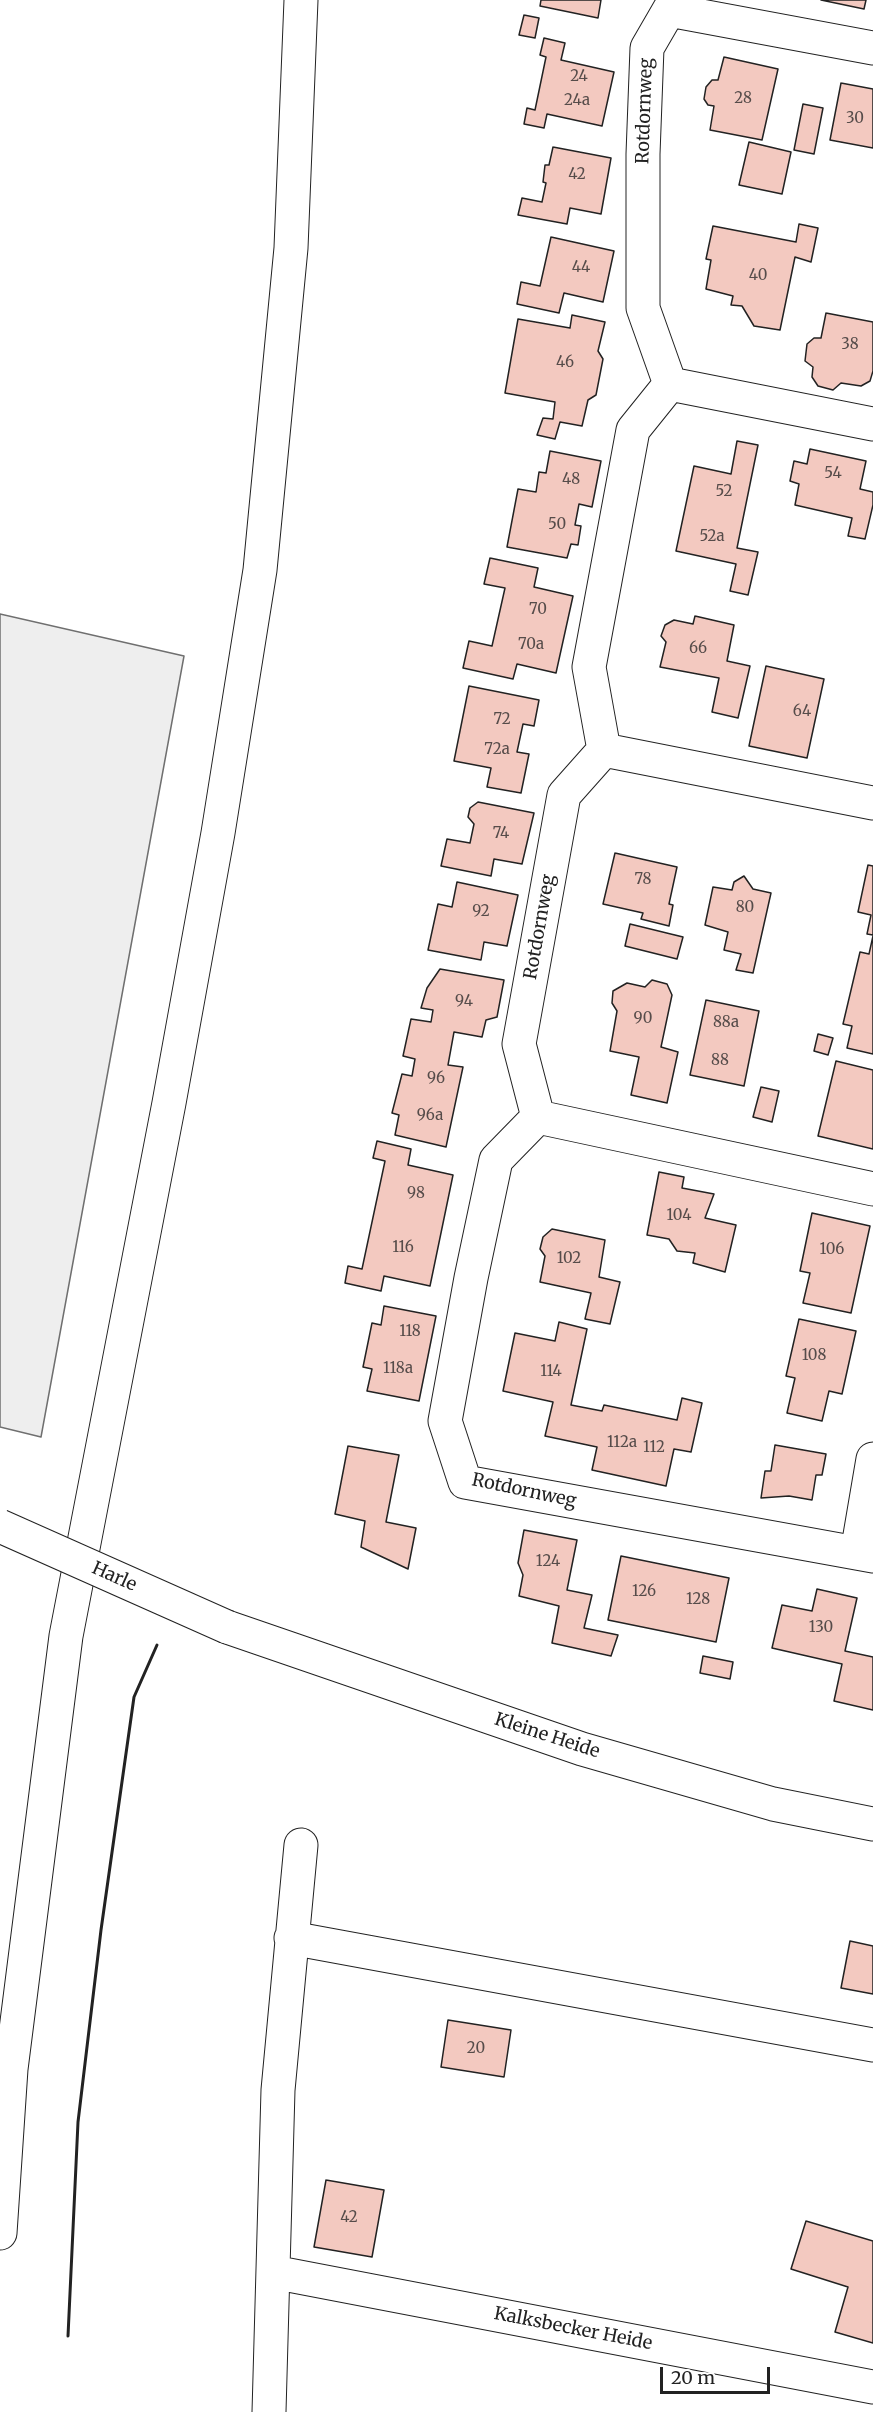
<!DOCTYPE html>
<html>
<head>
<meta charset="utf-8">
<style>
	body { margin:0 }
	#map { position:relative; width:873px; height:2412px; overflow:hidden; background:#fff; font-family:Merriweather,serif }
	canvas { display:block }
	.scale { position:absolute; left:660px; top:2367px; width:110px; height:27px; box-sizing:border-box; border:3px solid #222; border-top:0; padding-left:8px; font-size:18px; line-height:21px; white-space:nowrap; color:#222; -webkit-text-stroke:4px #fff; paint-order:stroke }
</style>
</head>
<body>
<div id="map">
<canvas width="873" height="2412"></canvas>
<div class="scale">20 m</div>
</div>
<script>
const ctx = document.querySelector('canvas').getContext('2d');
ctx.lineJoin = 'round';
function fill(path, color) {
  ctx.fillStyle = color;
  ctx.fill(path, 'evenodd');
}
function toPath(rows) {
  const path = new Path2D();
  for (const r of rows) {
    path.moveTo(r[0], r[1]);
    for (let i = 2; i < r.length; i += 2) path.lineTo(r[i], r[i + 1]);
  }
  return path;
}
function stroke(path, color, width, dash) {
  ctx.strokeStyle = color;
  ctx.lineWidth = width;
  ctx.lineCap = dash ? 'butt' : 'round';
  ctx.setLineDash(dash || []);
  ctx.stroke(path);
}
function drawText(font, color, halo, rows, align = 'center') {
  ctx.font = font + ' Merriweather,serif';
  ctx.lineWidth = 4.5;
  ctx.setLineDash([]);
  ctx.textBaseline = 'middle';
  ctx.strokeStyle = halo;
  ctx.fillStyle = color;
  for (const [text, x, y, turn = 0] of rows) {
    ctx.save();
    ctx.translate(x, y);
    ctx.rotate((+turn || 0) * Math.PI / 180);
    ctx.textAlign = isNaN(turn) ? turn : align;
    if (halo) ctx.strokeText(text, 0, 0);
    ctx.fillText(text, 0, 0);
    ctx.restore();
  }
}
const green = toPath([
	[0,614,184,656,41,1437,0,1427,0,614]
]);
const building = toPath([
	[541,0,601,0,598,18,540,6,541,0],
	[821,0,866,0,864,9,821,0],
	[524,15,539,18,535,38,519,35,524,15],
	[544,38,565,43,561,60,614,72,602,126,547,114,544,128,524,124,527,108,535,110,546,57,540,55,544,38],
	[724,57,778,69,762,140,710,130,714,106,708,105,704,99,706,87,712,80,718,80,724,57],
	[841,83,873,89,873,148,830,140,841,83],
	[803,104,823,108,814,154,794,150,803,104],
	[749,142,791,152,782,194,739,185,749,142],
	[553,147,611,158,601,214,570,208,567,224,518,215,522,198,542,202,546,183,543,182,545,165,549,165,553,147],
	[799,224,818,228,811,262,795,257,780,330,754,326,742,306,731,305,733,296,706,289,711,260,706,259,713,226,796,242,799,224],
	[551,237,614,251,603,302,564,293,559,313,517,304,521,282,540,286,551,237],
	[826,313,873,322,873,371,870,381,861,386,841,383,833,390,818,386,812,377,813,367,805,361,807,344,814,338,821,338,826,313],
	[572,315,605,322,598,351,603,359,596,395,588,400,582,426,560,422,555,439,537,435,543,418,553,419,555,402,505,393,518,319,570,328,572,315],
	[737,441,758,445,737,548,758,552,748,595,730,591,736,564,676,551,694,466,731,474,737,441],
	[810,449,866,461,860,489,873,492,873,505,865,539,848,536,852,518,795,505,799,484,790,481,794,461,807,464,810,449],
	[550,451,601,461,592,507,579,504,575,525,581,526,578,545,571,544,567,558,507,547,518,489,536,492,539,472,546,473,550,451],
	[490,558,538,568,534,587,573,596,556,673,517,664,513,679,463,668,469,641,492,646,505,588,484,584,490,558],
	[695,616,734,625,727,661,750,666,738,718,712,712,719,678,660,667,666,642,661,636,665,625,674,620,693,624,695,616],
	[766,666,824,679,807,758,749,746,766,666],
	[469,686,539,700,534,726,523,724,517,752,529,754,521,793,487,787,491,768,454,761,469,686],
	[478,802,534,813,522,864,494,859,491,876,441,866,447,839,470,843,474,824,468,817,470,808,478,802],
	[615,853,677,867,669,904,673,905,669,926,641,919,643,913,603,904,615,853],
	[868,865,873,866,873,935,867,934,871,915,858,912,868,865],
	[744,876,753,889,771,893,753,973,736,970,741,954,724,950,728,932,705,925,713,887,732,890,734,882,744,876],
	[457,882,518,895,507,946,484,942,481,960,428,950,438,904,452,907,457,882],
	[630,924,683,937,677,959,625,946,630,924],
	[873,936,873,1054,847,1048,852,1026,843,1024,860,952,869,954,873,936],
	[440,969,504,980,497,1017,486,1020,482,1037,454,1032,448,1065,463,1067,446,1147,395,1135,399,1115,392,1113,402,1074,412,1076,415,1059,403,1056,411,1019,431,1022,433,1010,421,1008,427,988,440,969],
	[652,980,667,984,672,995,661,1047,678,1052,667,1103,631,1095,639,1057,610,1051,617,1011,612,1003,613,991,627,983,645,987,652,980],
	[706,1000,759,1011,744,1086,690,1075,706,1000],
	[818,1034,833,1038,828,1055,814,1051,818,1034],
	[836,1061,873,1070,873,1149,818,1136,836,1061],
	[761,1087,779,1091,772,1122,753,1117,761,1087],
	[377,1141,411,1149,408,1165,453,1175,430,1286,384,1276,381,1291,345,1283,348,1266,362,1269,385,1161,373,1158,377,1141],
	[659,1172,684,1177,682,1188,714,1194,705,1218,736,1225,725,1272,693,1263,695,1253,677,1251,669,1239,647,1235,659,1172],
	[812,1213,870,1226,851,1313,803,1303,810,1273,800,1271,812,1213],
	[552,1229,605,1240,599,1277,620,1282,610,1324,585,1319,591,1293,540,1282,545,1256,540,1249,543,1237,552,1229],
	[384,1306,436,1316,419,1401,367,1391,372,1369,363,1367,372,1323,381,1325,384,1306],
	[799,1319,856,1331,842,1394,829,1391,822,1421,787,1413,795,1378,786,1376,799,1319],
	[559,1322,587,1329,571,1405,602,1411,604,1405,677,1420,682,1398,702,1403,691,1452,674,1449,666,1486,592,1470,597,1447,545,1436,553,1402,503,1391,515,1333,555,1341,559,1322],
	[775,1445,826,1454,822,1475,816,1475,812,1500,789,1496,761,1498,765,1471,771,1471,775,1445],
	[348,1446,399,1455,386,1522,416,1528,408,1569,361,1547,365,1521,335,1514,348,1446],
	[524,1530,577,1540,567,1590,592,1595,584,1628,618,1635,611,1656,552,1643,559,1606,519,1596,523,1575,518,1563,524,1530],
	[621,1556,729,1578,716,1642,608,1620,621,1556],
	[817,1589,857,1598,845,1651,873,1657,873,1710,834,1701,842,1664,772,1648,782,1605,812,1611,817,1589],
	[703,1656,733,1662,730,1679,700,1673,703,1656],
	[850,1941,873,1946,873,1994,841,1988,850,1941],
	[448,2020,511,2030,504,2077,441,2067,448,2020],
	[326,2180,384,2190,372,2257,314,2247,326,2180],
	[806,2221,873,2241,873,2343,835,2332,848,2287,791,2269,806,2221]
]);
const minor = toPath([
	[670,384,643,308,643,154,647,48,669,10,873,48],
	[604,750,589,667,633,430,670,384,873,424],
	[873,803,604,750,564,795,519,1044,538,1117,496,1160,471,1278,445,1421,465,1482,873,1556],
	[538,1117,873,1189],
	[857,1553,873,1459],
	[227,1627,582,1749,773,1804,873,1824],
	[291,1938,873,2045],
	[273,2272,873,2387],
	[269,2412,278,2090,301,1845]
]);
const primary = toPath([
	[0,2233,11,2069,66,1636,169,1103,218,833,260,570,291,248,301,0]
]);
const minorBridge = toPath([
	[0,1526,227,1627]
]);
const wall = toPath([
	[68,2336,78,2122,101,1930,134,1697,157,1645]
]);
const numberNames = [
	["24",579,77],
	["28",743,99],
	["24a",577,101],
	["30",855,119],
	["42",577,175],
	["44",581,268],
	["40",758,276],
	["38",850,345],
	["46",565,363],
	["54",833,474],
	["48",571,480],
	["52",724,492],
	["50",557,525],
	["52a",712,537],
	["70",538,610],
	["70a",531,645],
	["66",698,649],
	["64",802,712],
	["72",502,720],
	["72a",497,750],
	["74",501,834],
	["78",643,880],
	["80",745,908],
	["92",481,912],
	["94",464,1002],
	["90",643,1019],
	["88a",726,1023],
	["88",720,1061],
	["96",436,1079],
	["96a",430,1116],
	["98",416,1194],
	["104",679,1216],
	["116",403,1248],
	["106",832,1250],
	["102",569,1259],
	["118",410,1332],
	["108",814,1356],
	["118a",398,1369],
	["114",551,1372],
	["112a",622,1443],
	["112",654,1448],
	["124",548,1562],
	["126",644,1592],
	["128",698,1600],
	["130",821,1628],
	["20",476,2049],
	["42",349,2218]
];
const streetNames = [
	["Rotdornweg",645,111,-88],
	["Rotdornweg",540,927,-80],
	["Rotdornweg",524,1491,12],
	["Harle",114,1577,24],
	["Kleine Heide",547,1736,18],
	["Kalksbecker Heide",573,2329,11]
];
fill(green, '#eee');
stroke(green, '#6f6f6f', 1.5);
fill(building, '#f3c9c0');
stroke(building, '#222', 1.5);
stroke(minor, '#222', 35);
stroke(primary, '#222', 35);
stroke(minor, '#fff', 33);
stroke(primary, '#fff', 33);
stroke(minorBridge, '#222', 35, []);
stroke(minorBridge, '#fff', 33);
stroke(wall, '#222', 3);
drawText('15px', '#564c4a', null, numberNames);
drawText('18px', '#222', '#fff', streetNames);
</script>
</body>
</html>
